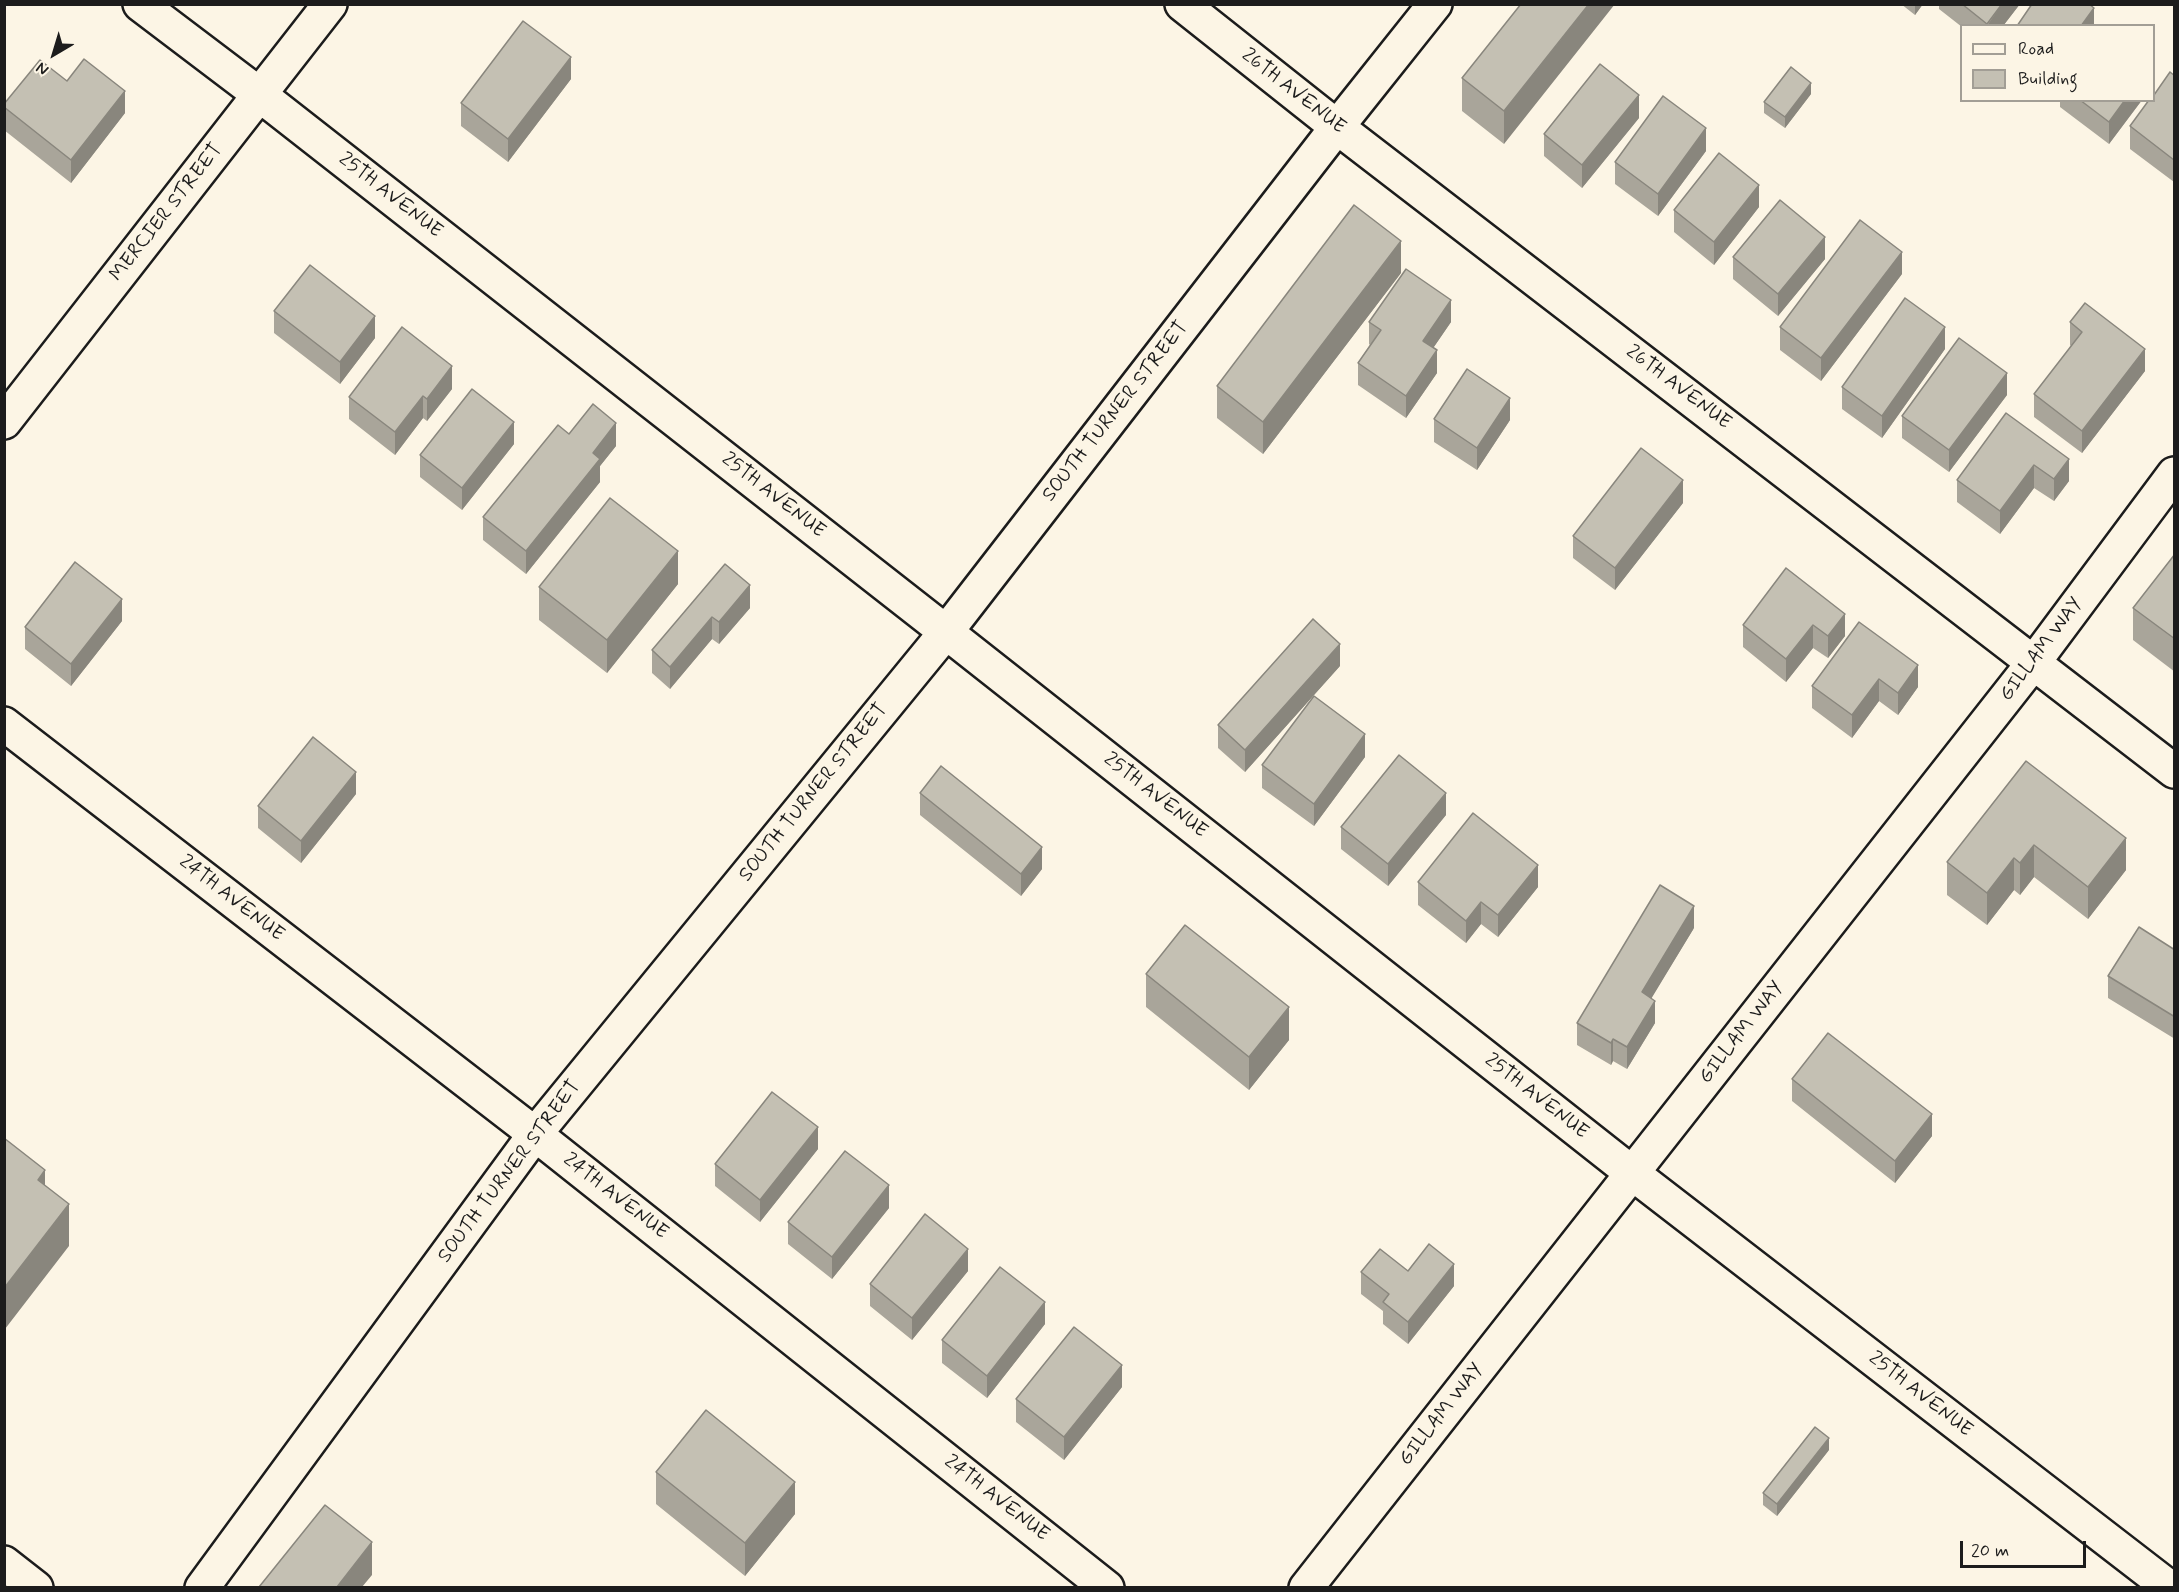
<!DOCTYPE html>
<html>
<head>
<meta charset="utf-8">
<style>
	body { margin:0 }
	#map { position:relative; width:2179px; height:1592px; overflow:hidden; background:#fcf5e5; font-family:Mynerve,sans-serif }
	canvas { display:block }
	.frame { position:absolute; inset:0; border:6px solid #1c1c1c; pointer-events:none }
	.legend { position:absolute; left:1960px; top:24px; width:195px; height:78px; box-sizing:border-box; background:#fcf5e5; border:2px solid #a29e95; margin:0; padding:8px 10px; list-style:none; font-size:18px; color:#1c1c1c }
	.legend li { display:flex; align-items:center; gap:12px; height:30px }
	.legend b { width:30px; border:2px solid #a29e95 }
	.north { position:absolute; left:24px; top:24px; width:60px; height:60px; -webkit-text-stroke:4px #fcf5e5; paint-order:stroke; rotate:218deg; font-size:16px; font-weight:700; line-height:24px; text-align:center; color:#1c1c1c }
	.north::after { content:''; display:block; margin:auto; width:21px; height:27px; background:#1c1c1c; clip-path:polygon(50% 0,100% 100%,50% 72%,0 100%) }
	.scale { position:absolute; left:1960px; top:1541px; width:126px; height:27px; box-sizing:border-box; border:3px solid #1c1c1c; border-top:0; padding-left:8px; font-size:18px; line-height:21px; white-space:nowrap; color:#1c1c1c; -webkit-text-stroke:4px #fcf5e5; paint-order:stroke }
</style>
</head>
<body>
<div id="map">
<canvas width="2179" height="1592"></canvas>
<div class="frame"></div>
<ul class="legend">
<li><b style="height:8px;background:#fcf5e5"></b>Road</li>
<li><b style="height:16px;background:#c4c0b3"></b>Building</li>
</ul>
<div class="north">N</div>
<div class="scale">20 m</div>
</div>
<script>
const ctx = document.querySelector('canvas').getContext('2d');
ctx.lineJoin = 'round';
function toPath(rows) {
  const path = new Path2D();
  for (const r of rows) {
    path.moveTo(r[0], r[1]);
    for (let i = 2; i < r.length; i += 2) path.lineTo(r[i], r[i + 1]);
  }
  return path;
}
function stroke(path, color, width, dash) {
  ctx.strokeStyle = color;
  ctx.lineWidth = width;
  ctx.lineCap = dash ? 'butt' : 'round';
  ctx.setLineDash(dash || []);
  ctx.stroke(path);
}
function fill(path, color) {
  ctx.fillStyle = color;
  ctx.fill(path, 'evenodd');
}
function drawText(font, color, halo, rows, align = 'center') {
  ctx.font = font + ' Mynerve,sans-serif';
  ctx.lineWidth = 4.5;
  ctx.setLineDash([]);
  ctx.textBaseline = 'middle';
  ctx.strokeStyle = halo;
  ctx.fillStyle = color;
  for (const [text, x, y, turn = 0] of rows) {
    ctx.save();
    ctx.translate(x, y);
    ctx.rotate((+turn || 0) * Math.PI / 180);
    ctx.textAlign = isNaN(turn) ? turn : align;
    if (halo) ctx.strokeText(text, 0, 0);
    ctx.fillText(text, 0, 0);
    ctx.restore();
  }
}
const minor = toPath([
	[140,4,260,95,946,632,1632,1173,2170,1588],
	[1182,4,1337,127,2174,771],
	[4,422,330,4],
	[4,724,535,1134,1107,1588],
	[202,1588,535,1134,946,632,1337,127,1435,4],
	[1306,1588,2034,662,2174,474]
]);
const tertiary = toPath([
	[4,1563,36,1588]
]);
const wall = toPath([
	[1521,4,1504,144,1462,111,1462,78],
	[1901,4,1923,4,1915,15],
	[1939,4,2020,4,2003,26,1962,26,1962,27,1939,9],
	[2175,76,2175,182,2174,182,2130,149,2130,126],
	[571,79,508,162,461,126,461,103],
	[67,81,125,113,71,183,4,130,4,104],
	[1811,94,1785,128,1764,113,1764,102],
	[2060,100,2142,100,2109,144,2060,107],
	[1639,118,1582,188,1544,156,1544,134],
	[1706,151,1658,216,1615,184,1615,162],
	[1759,207,1714,265,1674,232,1674,210],
	[1733,257,1825,259,1778,316,1733,279],
	[1401,273,1263,454,1217,418,1217,386],
	[1902,274,1821,381,1780,350,1780,327],
	[274,311,375,338,340,384,274,333],
	[1369,322,1451,322,1433,348,1437,373,1406,418,1358,385,1358,363,1370,345,1369,344],
	[2070,322,2145,371,2082,453,2034,417,2034,394,2071,346,2070,345],
	[1945,349,1882,438,1842,409,1842,387],
	[452,389,427,421,423,418,395,455,349,419,349,397],
	[2007,395,1949,472,1902,438,1902,416],
	[2006,413,2069,481,2054,501,2034,488,2000,534,1957,502,1957,480],
	[1434,419,1510,420,1477,470,1434,442],
	[569,434,616,446,600,466,600,482,526,574,483,540,483,517],
	[514,444,462,510,420,477,420,455],
	[1683,503,1615,590,1573,558,1573,536],
	[2175,554,2175,672,2133,640,2133,608],
	[678,584,607,673,539,620,539,587],
	[750,585,750,608,719,644,712,639,670,689,652,673,652,650],
	[1845,614,1845,636,1828,658,1813,648,1786,682,1743,647,1743,625],
	[122,621,71,686,25,649,25,627],
	[1859,622,1918,687,1898,715,1879,701,1852,738,1812,708,1812,686],
	[1340,666,1245,772,1218,748,1218,725],
	[1365,757,1314,826,1262,788,1262,765],
	[2026,761,2126,870,2088,919,2034,877,2020,895,2014,890,1987,925,1947,895,1947,862],
	[920,793,1042,869,1021,896,920,815],
	[356,794,301,863,258,828,258,806],
	[1446,815,1388,886,1341,849,1341,827],
	[1418,882,1538,887,1498,937,1481,924,1466,943,1418,905],
	[1694,928,1651,998,1655,1023,1627,1069,1613,1061,1611,1065,1577,1045,1577,1023],
	[2175,950,2175,1039,2108,998,2108,976],
	[1146,974,1289,1040,1249,1090,1146,1007],
	[1792,1079,1932,1136,1895,1183,1792,1101],
	[818,1149,760,1222,715,1186,715,1164],
	[889,1208,832,1279,788,1244,788,1222],
	[968,1271,912,1340,870,1306,870,1284],
	[1408,1271,1454,1286,1408,1344,1383,1324,1383,1311,1361,1294,1361,1272],
	[1045,1324,987,1398,942,1363,942,1340],
	[1122,1387,1064,1460,1016,1422,1016,1399],
	[1829,1450,1777,1516,1763,1505,1763,1493],
	[656,1472,795,1514,745,1576,656,1504]
]);
const shadedWall = toPath([
	[1589,4,1615,4,1504,144,1504,111],
	[1915,4,1923,4,1915,15],
	[2002,4,2020,4,2003,26,1987,26],
	[2094,8,2094,26,2081,26],
	[571,57,571,79,508,162,508,139],
	[1811,83,1811,94,1785,128,1785,117],
	[125,91,125,113,71,183,71,160],
	[1639,95,1639,118,1582,188,1582,165],
	[2125,100,2142,100,2109,144,2109,122],
	[1706,128,1706,151,1658,216,1658,194],
	[1759,185,1759,207,1714,265,1714,242],
	[1825,237,1825,259,1778,316,1778,294],
	[1401,241,1401,273,1263,454,1263,422],
	[1902,252,1902,274,1821,381,1821,358],
	[1451,300,1451,322,1423,363,1423,341],
	[375,316,375,338,340,384,340,362],
	[1945,327,1945,349,1882,438,1882,416],
	[2145,349,2145,371,2082,453,2082,431],
	[1437,350,1437,373,1406,418,1406,396],
	[452,366,452,389,427,421,427,399],
	[2007,373,2007,395,1949,472,1949,450],
	[423,396,423,418,395,455,395,432],
	[1510,398,1510,420,1477,470,1477,448],
	[514,422,514,444,462,510,462,488],
	[616,423,616,446,600,466,600,482,526,574,526,551,593,453],
	[2069,459,2069,481,2054,501,2054,479],
	[2034,465,2034,488,2000,534,2000,511],
	[1683,480,1683,503,1615,590,1615,568],
	[678,551,678,584,607,673,607,640],
	[750,585,750,608,719,644,719,622],
	[122,599,122,621,71,686,71,664],
	[1845,614,1845,636,1828,658,1828,636],
	[712,617,712,639,670,689,670,667],
	[1813,625,1813,648,1786,682,1786,659],
	[1340,644,1340,666,1245,772,1245,750],
	[1918,665,1918,687,1898,715,1898,693],
	[1879,679,1879,701,1852,738,1852,715],
	[1365,734,1365,757,1314,826,1314,804],
	[356,772,356,794,301,863,301,841],
	[1446,793,1446,815,1388,886,1388,864],
	[2126,838,2126,870,2088,919,2088,887],
	[2034,845,2034,877,2020,895,2020,863],
	[1042,847,1042,869,1021,896,1021,874],
	[2014,858,2014,890,1987,925,1987,893],
	[1538,865,1538,887,1498,937,1498,915],
	[1481,902,1481,924,1466,943,1466,921],
	[1694,906,1694,928,1642,1014,1642,992],
	[1655,1001,1655,1023,1627,1069,1627,1047],
	[1289,1007,1289,1040,1249,1090,1249,1057],
	[1613,1039,1613,1061,1611,1065,1611,1043],
	[1932,1114,1932,1136,1895,1183,1895,1161],
	[818,1127,818,1149,760,1222,760,1200],
	[45,1170,45,1212,38,1180],
	[889,1185,889,1208,832,1279,832,1257],
	[69,1204,69,1246,5,1329,5,1287],
	[968,1249,968,1271,912,1340,912,1318],
	[1454,1264,1454,1286,1408,1344,1408,1322],
	[1045,1302,1045,1324,987,1398,987,1376],
	[1122,1365,1122,1387,1064,1460,1064,1437],
	[1829,1438,1829,1450,1777,1516,1777,1504],
	[795,1482,795,1514,745,1576,745,1543],
	[372,1542,372,1575,362,1587,337,1587]
]);
const building = toPath([
	[1521,4,1589,4,1504,111,1462,78,1521,4],
	[1962,4,2002,4,1987,24,1962,4],
	[2032,4,2089,4,2094,8,2081,26,2017,26,2032,4],
	[523,21,571,57,508,139,461,103,523,21],
	[84,59,125,91,71,160,4,107,4,104,40,60,67,81,84,59],
	[1600,64,1639,95,1582,165,1544,134,1600,64],
	[1791,67,1811,83,1785,117,1764,102,1791,67],
	[2170,72,2175,76,2174,160,2130,126,2149,100,2154,100,2154,95,2170,72],
	[1663,96,1706,128,1658,194,1615,162,1663,96],
	[2080,100,2125,100,2109,122,2080,100],
	[1719,153,1759,185,1714,242,1674,210,1719,153],
	[1780,200,1825,237,1778,294,1733,257,1780,200],
	[1354,205,1401,241,1263,422,1217,386,1354,205],
	[1860,220,1902,252,1821,358,1780,327,1860,220],
	[310,265,375,316,340,362,274,311,310,265],
	[1406,269,1451,300,1423,341,1437,350,1406,396,1358,363,1381,330,1369,322,1406,269],
	[1905,298,1945,327,1882,416,1842,387,1905,298],
	[2085,303,2145,349,2082,431,2034,394,2082,332,2070,322,2085,303],
	[402,327,452,366,427,399,423,396,395,432,349,397,402,327],
	[1959,338,2007,373,1949,450,1902,416,1959,338],
	[1467,369,1510,398,1477,448,1434,419,1467,369],
	[472,389,514,422,462,488,420,455,472,389],
	[593,404,616,423,593,453,600,459,526,551,483,517,558,425,569,434,593,404],
	[2006,413,2069,459,2054,479,2034,465,2000,511,1957,480,2006,413],
	[1641,448,1683,480,1615,568,1573,536,1641,448],
	[610,498,678,551,607,640,539,587,610,498],
	[2175,554,2175,639,2133,608,2175,554],
	[75,562,122,599,71,664,25,627,75,562],
	[725,564,750,585,719,622,712,617,670,667,652,650,725,564],
	[1786,568,1845,614,1828,636,1813,625,1786,659,1743,625,1786,568],
	[1313,619,1340,644,1245,750,1218,725,1313,619],
	[1859,622,1918,665,1898,693,1879,679,1852,715,1812,686,1859,622],
	[1314,696,1365,734,1314,804,1262,765,1314,696],
	[313,737,356,772,301,841,258,806,313,737],
	[1399,755,1446,793,1388,864,1341,827,1399,755],
	[2026,761,2126,838,2088,887,2034,845,2020,863,2014,858,1987,893,1947,862,2026,761],
	[941,766,1042,847,1021,874,920,793,941,766],
	[1473,813,1538,865,1498,915,1481,902,1466,921,1418,882,1473,813],
	[1660,885,1694,906,1642,992,1655,1001,1627,1047,1613,1039,1611,1043,1577,1023,1660,885],
	[1185,925,1289,1007,1249,1057,1146,974,1185,925],
	[2139,927,2175,950,2175,1017,2108,976,2139,927],
	[1828,1033,1932,1114,1895,1161,1792,1079,1828,1033],
	[772,1092,818,1127,760,1200,715,1164,772,1092],
	[4,1138,45,1170,38,1180,69,1204,5,1287,4,1138],
	[845,1151,889,1185,832,1257,788,1222,845,1151],
	[925,1214,968,1249,912,1318,870,1284,925,1214],
	[1429,1244,1454,1264,1408,1322,1383,1302,1389,1294,1361,1272,1380,1249,1408,1271,1429,1244],
	[1000,1267,1045,1302,987,1376,942,1340,1000,1267],
	[1074,1327,1122,1365,1064,1437,1016,1399,1074,1327],
	[706,1410,795,1482,745,1543,656,1472,706,1410],
	[1815,1427,1829,1438,1777,1504,1763,1493,1815,1427],
	[325,1505,372,1542,337,1587,259,1587,325,1505]
]);
const streetNames = [
	["26TH AVENUE",1293,92,38],
	["25TH AVENUE",390,196,38],
	["MERCIER STREET",167,213,-52],
	["26TH AVENUE",1678,388,37],
	["SOUTH TURNER STREET",1116,412,-52],
	["25TH AVENUE",773,496,38],
	["GILLAM WAY",2042,650,-53],
	["SOUTH TURNER STREET",814,793,-51],
	["25TH AVENUE",1155,796,38],
	["24TH AVENUE",231,899,38],
	["GILLAM WAY",1742,1033,-52],
	["25TH AVENUE",1536,1097,38],
	["SOUTH TURNER STREET",510,1172,-53],
	["24TH AVENUE",615,1197,38],
	["25TH AVENUE",1920,1395,38],
	["GILLAM WAY",1442,1415,-52],
	["24TH AVENUE",996,1499,38]
];
stroke(minor, '#1c1c1c', 38);
stroke(tertiary, '#1c1c1c', 38);
stroke(minor, '#fcf5e5', 33);
stroke(tertiary, '#fcf5e5', 33);
fill(wall, '#a9a59a');
fill(shadedWall, '#89867d');
fill(building, '#c4c0b3');
stroke(building, '#89867d', 1.5);
drawText('20px', '#1c1c1c', '#fcf5e5', streetNames);
</script>
</body>
</html>
